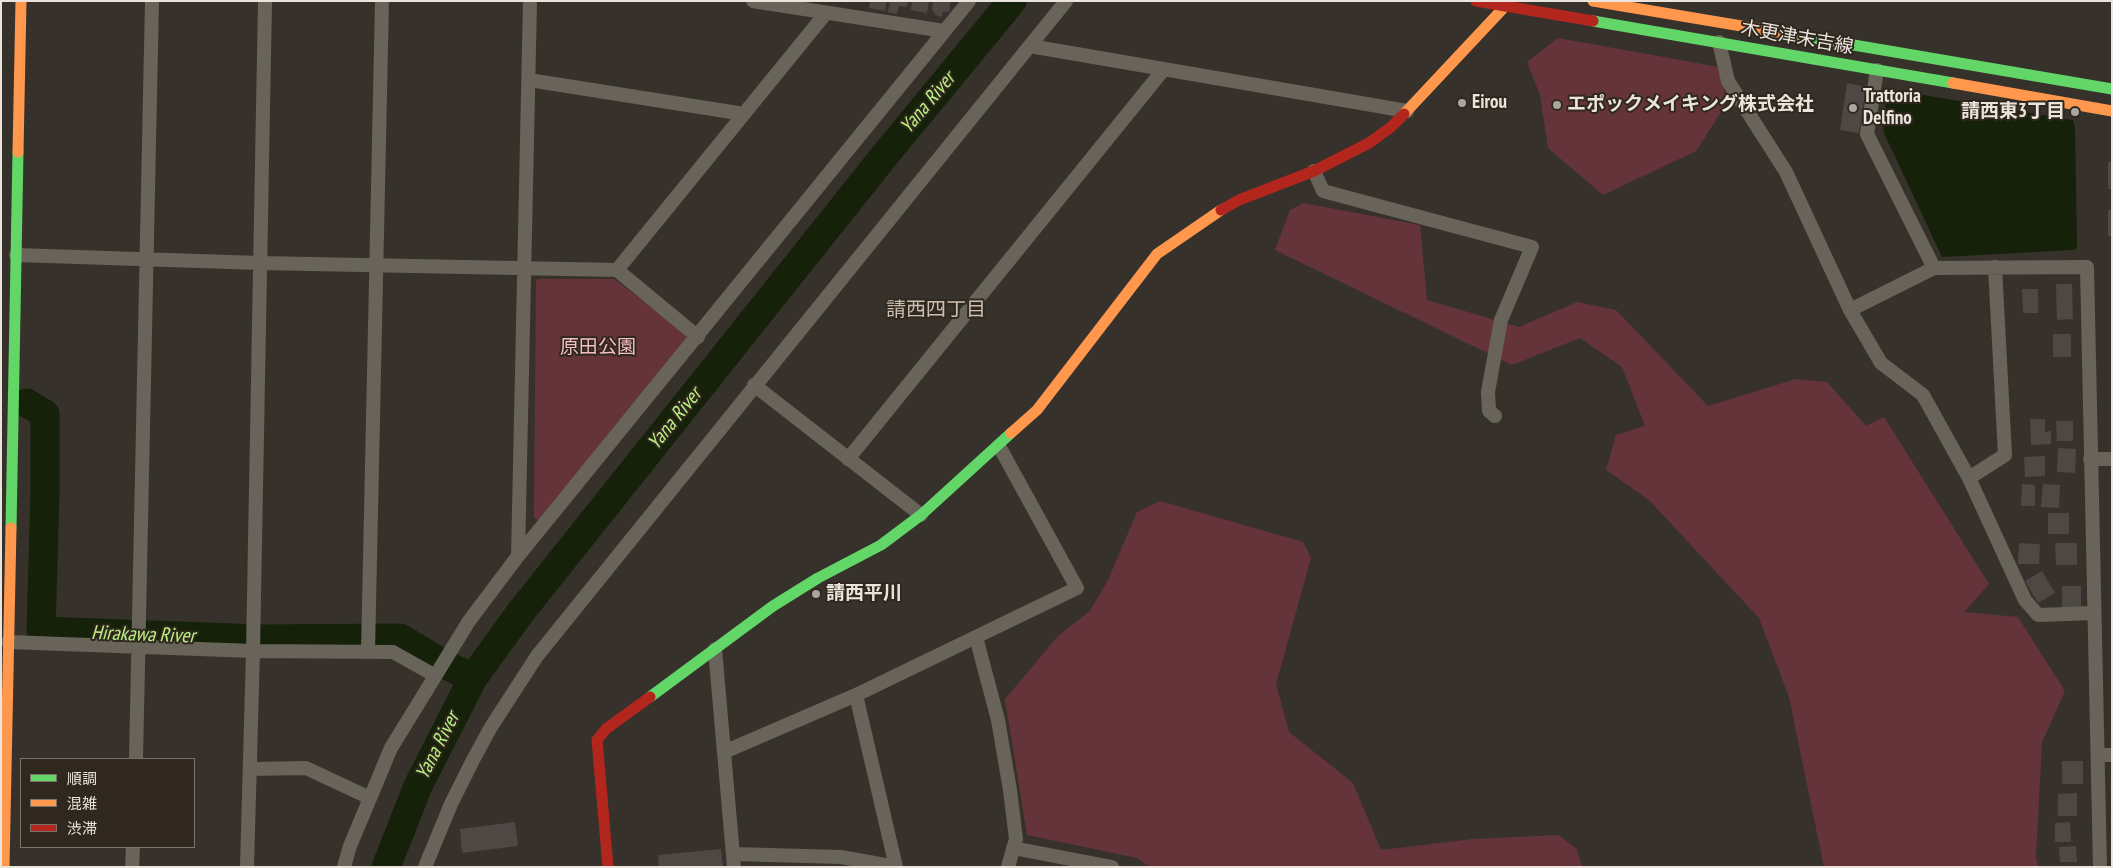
<!DOCTYPE html>
<html>
<head>
<meta charset="utf-8">
<style>
	body { margin:0 }
	#map { position:relative; width:2113px; height:868px; overflow:hidden; background:#37312c; font-family:"PT Sans Narrow","Noto Sans JP",sans-serif }
	canvas { display:block }
	.frame { position:absolute; inset:0; border:2px solid #eae4dd; pointer-events:none }
	.legend { position:absolute; left:20px; top:758px; width:175px; height:90px; box-sizing:border-box; background:#30281e; border:1px solid #7a736a; margin:0; padding:6px 9px; list-style:none; font-size:15px; color:#eae4dd }
	.legend li { display:flex; align-items:center; gap:10px; height:25px }
	.legend b { width:25px; border:1px solid #7a736a }
</style>
</head>
<body>
<div id="map">
<canvas width="2113" height="868"></canvas>
<div class="frame"></div>
<ul class="legend">
<li><b style="height:6px;background:#63d668"></b>順調</li>
<li><b style="height:6px;background:#ff974d"></b>混雑</li>
<li><b style="height:6px;background:#b3261e"></b>渋滞</li>
</ul>
</div>
<script>
const ctx = document.querySelector('canvas').getContext('2d');
ctx.lineJoin = 'round';
function fill(path, color) {
  ctx.fillStyle = color;
  ctx.fill(path, 'evenodd');
}
function toPath(rows) {
  const path = new Path2D();
  for (const r of rows) {
    path.moveTo(r[0], r[1]);
    for (let i = 2; i < r.length; i += 2) path.lineTo(r[i], r[i + 1]);
  }
  return path;
}
function stroke(path, color, width, dash) {
  ctx.strokeStyle = color;
  ctx.lineWidth = width;
  ctx.lineCap = dash ? 'butt' : 'round';
  ctx.setLineDash(dash || []);
  ctx.stroke(path);
}
function drawText(font, color, halo, rows, align = 'center') {
  ctx.font = font + ' "PT Sans Narrow","Noto Sans JP",sans-serif';
  ctx.lineWidth = 4;
  ctx.setLineDash([]);
  ctx.textBaseline = 'middle';
  ctx.strokeStyle = halo;
  ctx.fillStyle = color;
  for (const [text, x, y, turn = 0] of rows) {
    ctx.save();
    ctx.translate(x, y);
    ctx.rotate((+turn || 0) * Math.PI / 180);
    ctx.textAlign = isNaN(turn) ? turn : align;
    if (halo) ctx.strokeText(text, 0, 0);
    ctx.fillText(text, 0, 0);
    ctx.restore();
  }
}
const green = toPath([
	[1558,38,1724,68,1725,106,1696,151,1603,195,1548,148,1540,95,1527,62],
	[1303,203,1420,225,1427,300,1519,327,1577,302,1616,310,1708,406,1796,379,1827,382,1866,426,1884,417,1989,584,1964,612,2018,617,2065,691,2042,742,2036,856,2038,867,1824,867,1789,697,1759,618,1649,500,1606,470,1616,435,1645,426,1622,367,1580,338,1512,365,1275,250,1290,210],
	[540,279,614,279,687,334,685,342,538,520,534,518,536,280],
	[1160,501,1303,542,1311,558,1276,684,1289,732,1353,783,1381,850,1473,839,1558,835,1577,849,1582,867,1150,867,1137,858,1027,835,1005,699,1058,636,1090,611,1108,580,1137,512]
]);
const water = toPath([
	[1887,91,1899,91,2073,120,2075,127,2077,248,2073,250,1942,257,1884,133,1883,126]
]);
const river = toPath([
	[27,403,45,414,45,493,41,631,261,639,400,638,440,662,473,678],
	[386,867,418,786,473,678,520,613,885,155,1012,1]
]);
const building = toPath([
	[870,1,887,1,885,11,869,8],
	[890,1,908,1,907,7,899,6,897,14,888,12],
	[912,1,929,1,927,13,911,10],
	[933,1,951,1,949,12,943,12,942,17,935,15,935,12,932,11],
	[1847,83,1866,87,1859,133,1840,130],
	[2108,162,2112,162,2112,189,2108,189],
	[2108,210,2112,210,2112,236,2108,236],
	[2056,284,2072,284,2073,319,2057,320],
	[2022,289,2038,289,2038,313,2023,313],
	[2053,334,2071,334,2071,357,2053,357],
	[2030,419,2045,419,2045,432,2051,431,2051,444,2031,445],
	[2056,421,2073,421,2073,441,2057,441],
	[2058,448,2076,449,2075,473,2057,472],
	[2045,456,2045,476,2025,477,2024,457],
	[2022,484,2035,485,2035,506,2021,506],
	[2043,484,2060,485,2059,508,2041,507],
	[2048,513,2069,513,2069,534,2048,534],
	[2019,543,2040,544,2039,564,2018,564],
	[2055,543,2077,543,2077,565,2056,565],
	[2042,571,2055,593,2038,603,2025,581],
	[2062,586,2081,586,2081,609,2062,609],
	[2062,761,2083,761,2083,784,2062,784],
	[2077,793,2077,816,2058,816,2058,794],
	[515,822,518,846,462,853,460,829],
	[2070,822,2071,842,2055,842,2055,823],
	[2076,846,2077,862,2060,862,2059,847],
	[721,849,723,867,659,867,658,855]
]);
const street = toPath([
	[753,1,944,31],
	[1719,42,1728,81,1786,172,1850,310,1881,363,1923,395,1969,478,2025,600,2038,615,2094,613],
	[1030,46,1407,111],
	[1877,70,1867,134,1934,268,2087,267,2100,867],
	[529,80,744,114],
	[1314,171,1323,191,1532,247,1501,320,1488,392,1489,411,1495,416],
	[16,255,260,263,617,270,698,337],
	[617,270,826,13],
	[1850,310,1934,268],
	[754,385,921,515],
	[848,459,1164,69],
	[2090,459,2112,459],
	[1969,478,2005,455,1995,267],
	[518,556,530,1],
	[976,637,998,720,1010,790,1016,839,1008,867],
	[8,642,253,651,393,652,434,675],
	[715,649,734,867],
	[368,652,382,1],
	[856,695,896,867],
	[724,752,856,695,1077,588,999,446],
	[2098,755,2112,755],
	[136,759,152,1],
	[250,769,306,768,370,798],
	[1013,848,1112,867],
	[733,854,841,857,896,867],
	[132,867,133,847],
	[247,867,253,651,265,1],
	[344,867,350,846,391,748,469,621,518,556,969,1],
	[425,867,451,804,473,760,491,727,537,656,1066,1]
]);
const fast = toPath([
	[1593,21,1953,83],
	[1795,35,2112,89],
	[11,528,18,152],
	[650,697,773,606,818,578,881,545,921,515,1011,433]
]);
const slow = toPath([
	[1593,1,1795,35],
	[1953,83,2112,111],
	[1404,114,1510,1],
	[18,152,21,1],
	[1011,433,1037,410,1157,254,1221,210],
	[4,867,11,528]
]);
const jam = toPath([
	[1476,1,1593,21],
	[1221,210,1239,200,1314,171,1369,143,1391,127,1404,114],
	[608,867,597,740,606,729,650,697]
]);
const markers = [
	[1462,103,5,"#aba59f"],
	[1557,105,5,"#aba59f"],
	[1853,108,5,"#aba59f"],
	[2075,112,5,"#aba59f"],
	[816,594,5,"#aba59f"]
];
const streetNames = [
	["木更津末吉線",1797,38,10]
];
const poiNames = [
	["Trattoria",1863,97],
	["Delfino",1863,119],
	["Eirou",1472,103],
	["エポックメイキング株式会社",1567,105],
	["請西東3丁目",2065,112,"right"],
	["請西平川",826,594]
];
const parkNames = [
	["原田公園",598,348]
];
const waterNames = [
	["Yana River",928,103,-50],
	["Yana River",675,419,-51],
	["Hirakawa River",143,635,2],
	["Yana River",438,746,-63]
];
const neighbourhoodNames = [
	["請西四丁目",936,310]
];
fill(green, '#65343b');
fill(water, '#152109');
stroke(river, '#152109', 29);
fill(building, '#4e4845');
stroke(street, '#686459', 14);
stroke(fast, '#63d668', 11);
stroke(slow, '#ff974d', 11);
stroke(jam, '#b3261e', 11);
for (const [x, y, r, color] of markers) {
  const dot = new Path2D();
  dot.arc(x, y, r, 0, 2 * Math.PI);
  ctx.fillStyle = color;
  ctx.fill(dot);
  stroke(dot, '#30281e', 2);
}
drawText('19px', '#eae4dd', '#30281e', streetNames);
drawText('bold 19px', '#eae4dd', '#30281e', poiNames, 'left');
drawText('19px', '#f4bec3', '#30281e', parkNames);
drawText('italic 20px', '#b8f281', '#30281e', waterNames);
drawText('20px', '#cabfb2', '#30281e', neighbourhoodNames);
</script>
</body>
</html>
